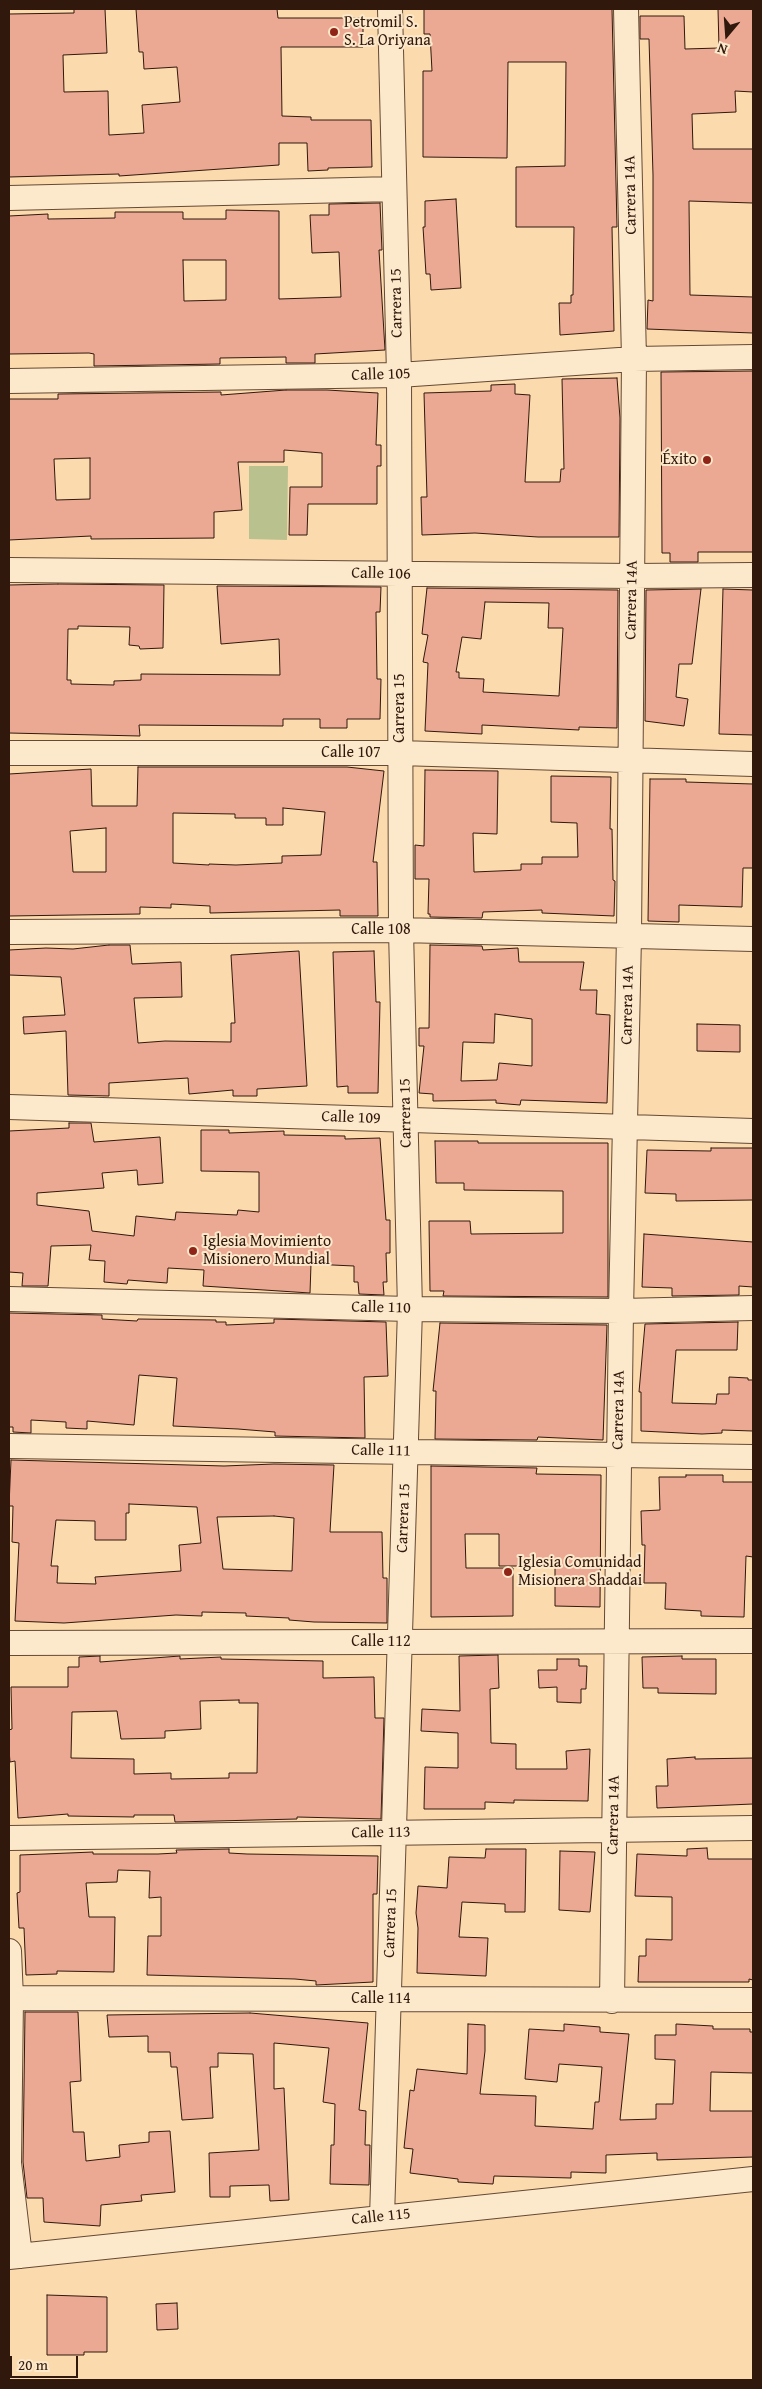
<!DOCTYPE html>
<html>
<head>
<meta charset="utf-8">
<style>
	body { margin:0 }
	#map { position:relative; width:762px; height:2389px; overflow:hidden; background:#fbdbad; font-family:"Gentium Book Plus",serif }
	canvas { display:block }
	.frame { position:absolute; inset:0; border:10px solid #31180d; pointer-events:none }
	.north { position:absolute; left:702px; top:10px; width:50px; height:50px; -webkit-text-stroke:4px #fce8ca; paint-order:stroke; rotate:198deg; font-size:14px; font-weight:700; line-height:20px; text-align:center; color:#31180d }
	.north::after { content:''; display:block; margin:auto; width:18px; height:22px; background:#31180d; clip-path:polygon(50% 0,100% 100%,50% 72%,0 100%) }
	.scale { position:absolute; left:10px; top:2356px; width:68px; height:22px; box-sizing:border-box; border:2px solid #31180d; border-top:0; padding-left:6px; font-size:15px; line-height:18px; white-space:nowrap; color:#31180d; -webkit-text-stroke:4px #fce8ca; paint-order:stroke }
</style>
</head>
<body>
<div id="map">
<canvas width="762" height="2389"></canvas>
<div class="frame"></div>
<div class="north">N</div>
<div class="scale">20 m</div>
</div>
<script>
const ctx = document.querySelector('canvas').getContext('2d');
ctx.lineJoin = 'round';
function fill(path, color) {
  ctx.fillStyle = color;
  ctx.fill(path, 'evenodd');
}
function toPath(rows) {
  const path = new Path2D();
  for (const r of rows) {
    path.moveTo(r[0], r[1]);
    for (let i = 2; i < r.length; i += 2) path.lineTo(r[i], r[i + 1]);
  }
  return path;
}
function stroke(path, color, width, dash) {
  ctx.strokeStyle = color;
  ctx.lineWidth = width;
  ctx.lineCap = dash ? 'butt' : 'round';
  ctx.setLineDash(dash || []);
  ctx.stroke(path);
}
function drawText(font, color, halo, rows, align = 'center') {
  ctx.font = font + ' "Gentium Book Plus",serif';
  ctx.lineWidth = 4;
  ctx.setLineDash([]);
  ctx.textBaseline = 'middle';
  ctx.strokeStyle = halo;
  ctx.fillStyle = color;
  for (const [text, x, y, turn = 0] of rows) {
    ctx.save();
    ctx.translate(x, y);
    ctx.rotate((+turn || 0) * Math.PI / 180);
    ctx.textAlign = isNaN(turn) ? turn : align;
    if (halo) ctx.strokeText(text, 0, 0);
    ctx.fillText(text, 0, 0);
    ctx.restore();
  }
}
const green = toPath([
	[249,466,288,466,287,540,249,539]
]);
const building = toPath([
	[74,9,105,9,107,53,63,55,64,92,108,91,109,135,144,133,142,105,180,102,177,67,144,69,143,52,139,52,136,9,277,9,278,18,363,18,363,47,281,47,282,116,311,117,311,120,371,120,372,167,328,168,328,170,308,171,307,143,279,143,279,165,119,176,119,174,9,177,9,14,74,13,74,9],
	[424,9,612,9,617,227,612,227,614,331,560,335,559,303,571,303,571,295,573,295,574,227,516,227,516,167,565,166,566,62,508,62,507,158,423,157,423,71,432,71,430,34,424,34,424,9],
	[718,9,753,9,753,92,735,91,736,112,692,114,693,149,753,149,753,203,689,201,690,295,753,297,753,333,647,329,648,300,653,301,653,175,649,39,640,39,640,16,684,16,685,49,719,48,718,9],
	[456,199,461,288,431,290,430,274,426,274,423,227,425,227,425,201,456,199],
	[380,203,382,250,379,250,385,350,315,354,315,363,286,363,286,357,220,358,220,364,94,366,94,354,89,353,9,354,9,216,48,214,48,219,115,218,115,212,183,212,183,219,226,219,226,210,279,211,279,299,341,297,339,252,312,253,310,215,329,215,329,204,380,203],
	[183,260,226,260,226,300,184,301,183,260],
	[753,371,753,552,698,552,698,562,670,562,670,553,662,553,661,372,753,371],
	[617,378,620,418,619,537,538,537,475,533,422,535,421,497,427,497,424,393,491,391,491,385,515,384,515,394,530,395,525,482,560,482,561,469,564,469,562,379,617,378],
	[286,390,327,390,378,393,376,445,381,445,381,466,377,466,377,504,308,504,307,535,289,535,290,487,322,487,322,453,284,450,284,462,238,462,242,510,214,512,214,538,91,539,91,536,9,540,9,399,58,399,58,394,221,392,221,395,286,390],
	[90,458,90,499,56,500,54,459,90,458],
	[58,584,164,585,163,648,140,649,139,646,129,645,130,627,78,626,78,629,68,629,67,680,71,680,71,684,114,685,114,681,141,680,141,674,280,675,279,639,221,644,217,586,381,587,380,612,376,612,377,679,381,679,380,719,347,719,347,728,320,728,320,719,283,719,283,726,139,725,140,736,9,733,9,585,58,584],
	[427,588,618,590,617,728,579,727,579,730,482,725,482,734,425,731,428,663,423,662,428,635,422,634,427,588],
	[485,602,549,603,548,628,563,628,559,696,483,692,484,679,459,678,459,672,456,672,462,637,481,639,485,602],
	[701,589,692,664,679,664,676,697,688,699,684,726,645,721,646,590,701,589],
	[723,589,753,590,753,735,719,734,723,589],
	[138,767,347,767,384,771,373,862,377,862,378,916,340,916,340,910,210,913,210,906,171,904,171,908,140,907,140,914,9,916,9,774,91,769,92,806,137,806,138,767],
	[283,808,325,812,321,855,282,856,282,863,236,865,209,864,209,865,173,863,173,813,235,814,235,818,266,818,266,825,283,825,283,808],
	[106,828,106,872,73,872,70,831,106,828],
	[425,770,498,771,497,834,473,833,474,872,521,870,521,864,542,864,542,857,578,857,577,823,551,822,551,776,611,777,610,829,612,829,613,880,615,881,614,916,542,913,542,910,483,912,482,918,430,917,430,914,428,914,429,879,415,879,415,845,424,846,425,770],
	[650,779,686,779,686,782,753,784,753,868,743,868,742,907,679,905,679,922,648,921,650,779],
	[109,945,130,945,132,964,181,962,182,997,134,998,138,1043,165,1041,231,1042,231,1023,235,1023,231,955,299,951,307,1086,257,1089,257,1096,233,1096,233,1090,189,1094,188,1078,109,1083,109,1096,68,1095,66,1031,24,1034,23,1017,65,1015,61,977,9,975,9,950,46,948,73,949,109,945],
	[430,945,482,946,483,950,518,948,519,962,584,962,580,990,597,990,596,1014,610,1015,607,1103,521,1100,520,1105,496,1103,496,1100,433,1101,433,1094,419,1093,424,1046,419,1046,419,1028,429,1028,430,945],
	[495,1014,532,1019,532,1066,499,1063,497,1080,461,1081,463,1042,494,1043,495,1014],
	[374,951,376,1002,380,1002,378,1093,348,1093,348,1086,337,1087,333,952,374,951],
	[697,1024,740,1025,740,1052,697,1051,697,1024],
	[69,1123,91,1123,94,1142,160,1137,163,1183,138,1185,137,1170,102,1173,104,1188,37,1193,37,1205,89,1211,92,1231,134,1236,136,1216,175,1220,176,1212,237,1215,238,1210,259,1212,259,1172,201,1171,201,1130,229,1130,229,1133,284,1131,284,1135,345,1136,345,1139,380,1138,386,1220,390,1220,390,1253,386,1253,387,1282,383,1282,384,1295,359,1294,358,1282,354,1282,354,1266,311,1264,310,1293,203,1286,204,1270,168,1268,167,1283,128,1280,127,1284,104,1282,105,1261,89,1260,91,1245,51,1246,48,1286,22,1286,23,1273,9,1272,9,1131,69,1128,69,1123],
	[435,1141,478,1141,478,1143,608,1143,608,1297,443,1296,444,1291,430,1291,429,1221,470,1221,471,1234,563,1233,563,1191,464,1190,464,1183,436,1183,435,1141],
	[711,1148,753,1148,753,1200,676,1201,676,1194,645,1193,647,1150,711,1151,711,1148],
	[644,1234,753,1242,753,1287,739,1286,739,1295,672,1296,672,1288,642,1287,644,1234],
	[9,1313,102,1315,102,1319,137,1321,138,1319,216,1320,216,1322,226,1322,226,1325,274,1323,274,1319,386,1322,388,1376,364,1377,365,1438,275,1436,275,1432,238,1429,173,1426,177,1378,139,1375,134,1425,87,1421,87,1429,66,1428,66,1422,31,1420,31,1433,13,1432,13,1427,9,1427,9,1313],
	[738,1322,737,1350,676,1350,672,1403,716,1404,717,1394,729,1394,729,1377,748,1378,748,1380,753,1380,753,1431,722,1430,722,1433,702,1434,641,1431,641,1392,639,1392,645,1324,738,1322],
	[440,1323,607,1325,603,1440,538,1437,537,1440,435,1439,436,1391,433,1391,440,1323],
	[11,1460,224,1466,274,1464,334,1465,330,1532,382,1532,383,1578,387,1578,387,1623,314,1622,289,1620,289,1618,246,1616,246,1613,202,1612,202,1616,176,1615,64,1623,15,1621,19,1543,12,1542,13,1506,9,1506,11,1460],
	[129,1504,197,1507,201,1543,179,1545,181,1571,95,1577,96,1584,57,1583,58,1566,51,1566,56,1520,95,1521,95,1540,126,1540,126,1513,129,1513,129,1504],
	[274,1516,294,1518,292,1571,223,1569,217,1517,274,1516],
	[431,1466,537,1468,536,1474,601,1475,600,1607,555,1606,555,1566,499,1566,499,1534,465,1534,466,1568,513,1568,513,1616,431,1617,431,1466],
	[686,1475,723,1475,723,1482,753,1482,753,1557,746,1556,744,1617,701,1616,701,1611,665,1609,666,1583,644,1583,645,1545,642,1545,641,1511,660,1510,659,1477,686,1477,686,1475],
	[498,1655,499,1688,490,1689,491,1743,516,1744,516,1769,567,1769,566,1751,590,1749,588,1801,514,1800,514,1803,485,1802,485,1809,424,1809,425,1767,458,1768,458,1733,421,1731,422,1709,460,1711,459,1656,498,1655],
	[100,1656,100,1662,180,1656,180,1659,221,1657,221,1659,323,1661,323,1678,374,1677,375,1718,384,1718,381,1819,297,1817,297,1819,175,1822,174,1815,134,1815,134,1817,68,1816,68,1814,18,1818,15,1761,10,1762,9,1750,9,1730,12,1729,11,1687,68,1687,68,1667,79,1667,79,1657,100,1656],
	[239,1700,239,1703,258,1703,257,1773,229,1773,229,1778,171,1779,171,1773,134,1774,134,1759,71,1758,72,1712,117,1711,121,1739,165,1738,165,1731,201,1729,200,1701,239,1700],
	[682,1656,682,1659,716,1659,716,1694,658,1693,658,1688,643,1688,642,1657,682,1656],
	[557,1659,579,1659,579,1666,587,1666,586,1689,581,1689,581,1703,557,1702,557,1687,539,1688,538,1670,557,1670,557,1659],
	[695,1757,695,1759,753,1758,753,1804,657,1808,656,1786,668,1786,667,1759,695,1757],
	[707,1848,708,1859,753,1859,753,1980,749,1979,749,1982,638,1982,639,1956,646,1956,646,1939,672,1940,672,1897,635,1896,637,1854,687,1856,687,1849,707,1848],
	[229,1849,229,1853,247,1854,378,1856,377,1894,373,1894,373,1982,316,1985,316,1981,295,1979,147,1975,148,1936,161,1936,161,1897,149,1898,150,1871,118,1870,117,1882,86,1883,89,1917,115,1917,114,1972,57,1971,57,1974,26,1975,24,1928,19,1928,17,1893,20,1892,20,1855,93,1852,93,1854,158,1854,177,1853,176,1850,229,1849],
	[486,1849,526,1849,525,1912,505,1912,505,1904,462,1902,459,1937,488,1938,486,1976,417,1973,418,1928,416,1913,418,1886,447,1888,449,1857,485,1858,486,1849],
	[560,1851,595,1852,590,1912,559,1910,560,1851],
	[25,2012,78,2012,81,2081,70,2082,73,2132,84,2132,86,2161,120,2157,119,2145,149,2142,149,2132,170,2131,175,2192,141,2195,142,2201,101,2205,100,2226,44,2222,43,2198,27,2198,23,2162,25,2012],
	[250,2013,368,2023,359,2110,366,2111,365,2145,370,2145,369,2185,330,2184,331,2145,334,2145,335,2104,323,2102,329,2048,274,2043,274,2089,284,2088,289,2200,270,2201,269,2185,230,2186,230,2197,210,2197,209,2153,259,2150,253,2054,218,2053,218,2067,210,2067,213,2118,182,2120,177,2067,171,2067,170,2052,148,2052,148,2036,109,2037,107,2015,250,2013],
	[468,2024,485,2025,485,2051,480,2094,536,2096,535,2126,593,2129,595,2102,599,2102,602,2067,559,2064,557,2082,525,2079,529,2029,564,2031,564,2024,600,2027,600,2032,629,2034,620,2120,656,2119,656,2104,673,2104,675,2060,655,2059,655,2035,676,2035,676,2024,713,2026,713,2029,750,2029,750,2032,753,2032,753,2073,711,2072,710,2111,753,2111,753,2157,657,2160,657,2153,606,2155,606,2173,571,2172,571,2178,494,2176,493,2184,458,2182,458,2179,410,2173,413,2149,404,2148,410,2090,414,2091,417,2069,467,2074,468,2024],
	[47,2295,107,2297,107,2352,84,2352,84,2355,47,2355,47,2295],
	[177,2303,178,2329,157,2330,156,2304,177,2303]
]);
const minor = toPath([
	[9,198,394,189],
	[9,381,399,375,634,359,753,357],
	[9,570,633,576,753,575],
	[9,753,400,753,753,764],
	[9,932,401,930,753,939],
	[9,1107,753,1131],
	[9,1299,410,1309,621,1311,753,1308],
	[9,1446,753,1457],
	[9,1643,753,1641],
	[9,1838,753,1828],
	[9,1951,11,1998,9,2163,20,2256],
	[9,1998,753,2000],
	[612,2001,621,1311,629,936,634,359,626,9],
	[382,2217,410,1309,401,930,399,375,390,9],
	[9,2257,753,2179]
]);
const markers = [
	[334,32,5,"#8f2418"],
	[707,460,5,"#8f2418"],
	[193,1251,5,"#8f2418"],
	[508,1572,5,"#8f2418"]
];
const poiNames = [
	["Petromil S.",344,23],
	["S. La Oriyana",344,41],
	["Éxito",697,460,"right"],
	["Iglesia Movimiento",203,1242],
	["Misionero Mundial",203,1260],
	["Iglesia Comunidad",518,1563],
	["Misionera Shaddai",518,1581]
];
const streetNames = [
	["Carrera 14A",631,195,-91],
	["Carrera 15",397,303,-91],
	["Calle 105",381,375,-2],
	["Calle 106",381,574,1],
	["Carrera 14A",632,600,-89],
	["Carrera 15",400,708,-90],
	["Calle 107",351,753],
	["Calle 108",381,930],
	["Carrera 14A",628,1005,-89],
	["Carrera 15",406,1113,-91],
	["Calle 109",351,1118,2],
	["Calle 110",381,1308,1],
	["Carrera 14A",619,1410,-89],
	["Calle 111",381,1451,1],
	["Carrera 15",404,1518,-88],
	["Calle 112",381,1642],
	["Carrera 14A",614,1815,-89],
	["Calle 113",381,1833,-1],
	["Carrera 15",391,1923,-88],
	["Calle 114",381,1999],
	["Calle 115",381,2217,-6]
];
fill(green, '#b9c18e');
fill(building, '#eba892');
stroke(building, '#31180d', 1);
stroke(minor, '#644935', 26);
stroke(minor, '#fce8ca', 24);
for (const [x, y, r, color] of markers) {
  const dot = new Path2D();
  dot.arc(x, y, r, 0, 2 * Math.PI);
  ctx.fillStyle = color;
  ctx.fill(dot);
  stroke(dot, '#fce8ca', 2);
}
drawText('16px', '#31180d', '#fce8ca', poiNames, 'left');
drawText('16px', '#31180d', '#fce8ca', streetNames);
</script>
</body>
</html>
